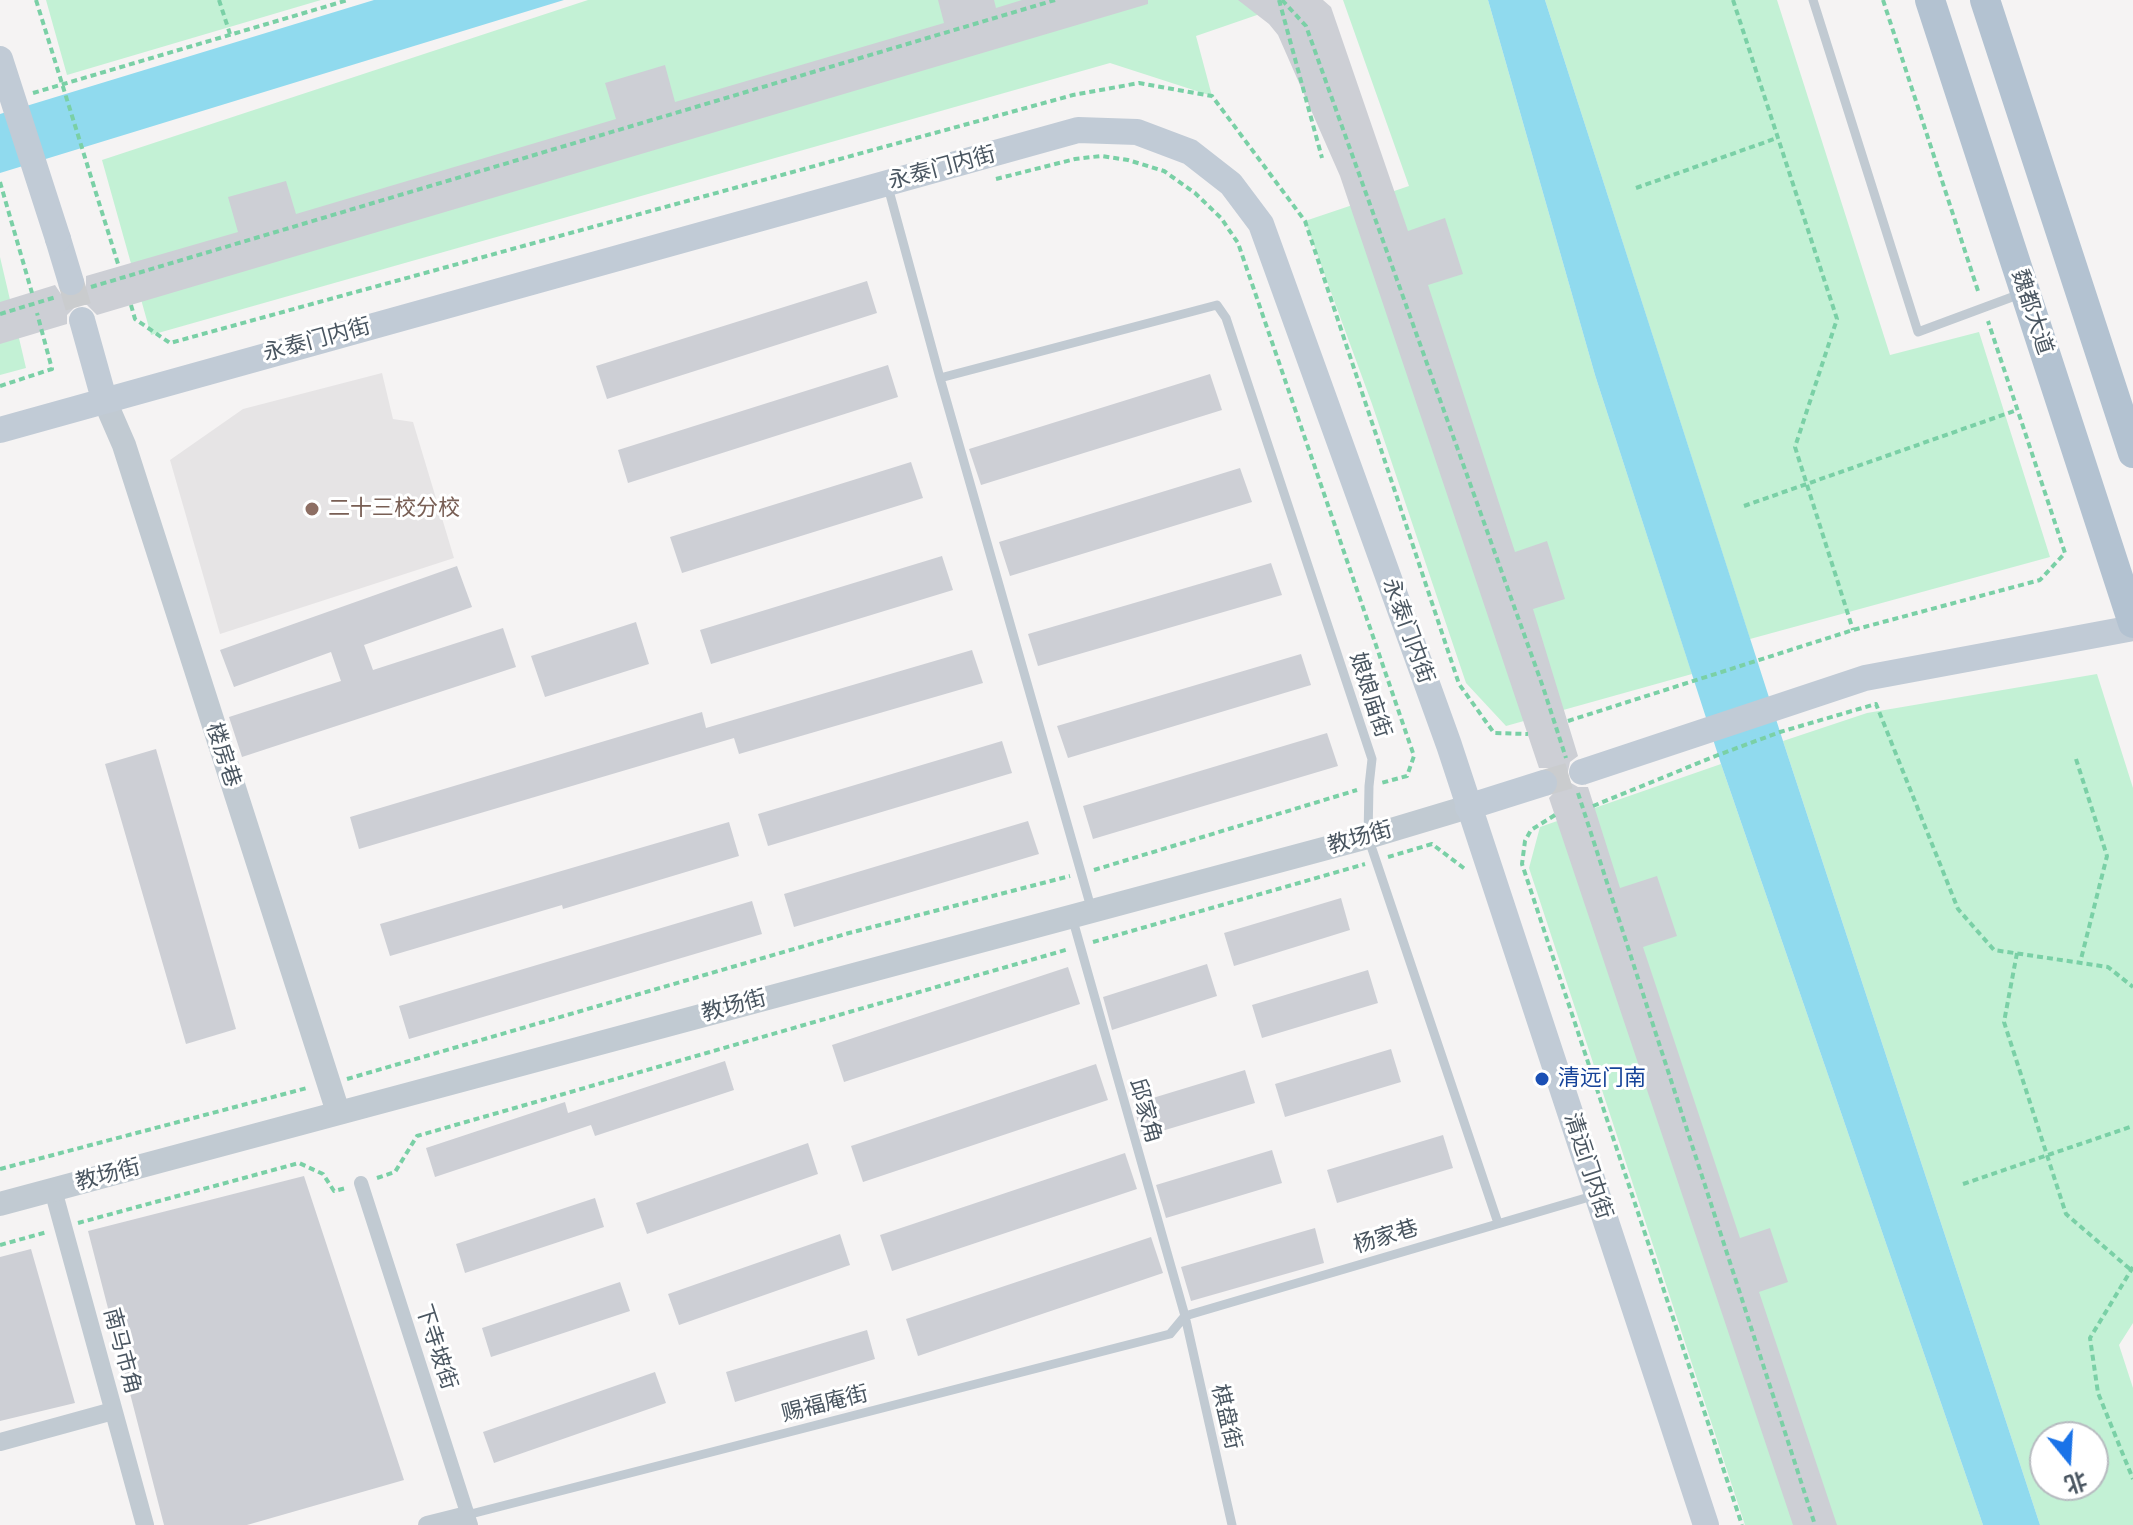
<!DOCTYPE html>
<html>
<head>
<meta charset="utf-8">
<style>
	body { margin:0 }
	#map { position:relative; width:2133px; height:1525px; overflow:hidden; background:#f5f3f3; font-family:Cabin,"Noto Sans SC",sans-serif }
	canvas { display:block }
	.north { position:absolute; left:2029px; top:1421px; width:80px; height:80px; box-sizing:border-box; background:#fff; border:2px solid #b7bbc0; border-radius:50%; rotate:162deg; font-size:22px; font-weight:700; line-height:32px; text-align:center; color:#4a5661 }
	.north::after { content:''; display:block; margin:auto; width:28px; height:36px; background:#1a73e8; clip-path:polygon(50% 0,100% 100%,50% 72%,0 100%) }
</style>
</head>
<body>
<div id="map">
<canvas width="2133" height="1525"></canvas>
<div class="north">北</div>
</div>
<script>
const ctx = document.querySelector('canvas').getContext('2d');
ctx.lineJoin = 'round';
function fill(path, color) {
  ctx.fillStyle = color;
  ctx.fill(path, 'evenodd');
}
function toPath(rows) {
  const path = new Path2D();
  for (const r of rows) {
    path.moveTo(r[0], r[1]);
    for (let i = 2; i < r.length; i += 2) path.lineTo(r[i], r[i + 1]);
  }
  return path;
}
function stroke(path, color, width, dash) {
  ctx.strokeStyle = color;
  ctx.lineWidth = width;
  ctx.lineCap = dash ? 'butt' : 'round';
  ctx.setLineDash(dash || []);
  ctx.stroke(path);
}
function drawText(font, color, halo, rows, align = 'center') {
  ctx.font = font + ' Cabin,"Noto Sans SC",sans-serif';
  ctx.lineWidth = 6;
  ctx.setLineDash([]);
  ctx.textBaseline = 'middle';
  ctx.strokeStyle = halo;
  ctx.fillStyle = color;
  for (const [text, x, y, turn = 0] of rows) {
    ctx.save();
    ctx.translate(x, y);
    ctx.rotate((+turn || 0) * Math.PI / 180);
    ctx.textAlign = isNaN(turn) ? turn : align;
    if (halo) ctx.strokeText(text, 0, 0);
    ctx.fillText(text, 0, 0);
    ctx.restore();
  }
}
const education = toPath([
	[382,373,393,419,413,422,454,558,220,634,170,460,243,409]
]);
const green = toPath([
	[46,0,321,0,67,75],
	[588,0,1319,0,1257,15,1196,36,1212,96,1110,63,151,335,102,160],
	[1343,0,1488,0,1595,375,1692,674,1506,726,1466,683,1372,404,1305,221,1409,186],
	[1545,0,1777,0,1890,355,1979,332,2050,557,1750,639],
	[0,257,26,368,0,375],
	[2097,674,2133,788,2133,1323,2119,1345,2133,1388,2133,1525,2040,1525,1783,741,1867,713],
	[2045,1437,2093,1437,2093,1485,2045,1485],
	[1721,764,1983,1525,1745,1525,1529,868,1540,827]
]);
const water = toPath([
	[374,0,564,0,0,173,0,114],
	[1488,0,1545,0,1783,741,2040,1525,1983,1525,1721,764,1595,375]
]);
const building = toPath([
	[938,0,994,0,996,8,1022,0,1148,0,1148,4,97,315,87,305,77,305,67,315,67,324,0,344,0,302,55,285,61,294,75,297,82,293,86,286,86,276,238,232,228,197,286,181,296,214,616,119,605,83,665,65,675,102,944,23],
	[1238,0,1323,0,1331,7,1408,231,1445,218,1463,274,1428,285,1515,552,1547,541,1565,599,1533,609,1578,756,1570,762,1567,776,1571,783,1578,787,1588,787,1620,888,1657,876,1677,936,1643,947,1740,1238,1770,1228,1788,1282,1759,1292,1837,1525,1793,1525,1549,798,1559,787,1559,777,1548,768,1539,768,1340,176,1278,35,1269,24],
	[867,281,877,313,607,399,596,366],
	[888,365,898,397,628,483,618,450],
	[1210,374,1222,410,981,485,969,449],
	[911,462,923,498,682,573,670,537],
	[1240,468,1252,502,1010,576,999,542],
	[942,556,953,590,711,664,700,630],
	[1271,563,1282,595,1038,666,1028,634],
	[457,566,472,607,364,645,373,670,503,628,516,667,242,757,229,717,341,681,331,652,234,687,220,650],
	[636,622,649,664,545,697,531,656],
	[972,650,983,683,739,754,734,738,359,849,350,817,702,712,706,728],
	[1301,654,1311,685,1068,758,1057,726],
	[1327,733,1338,766,1093,839,1083,806],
	[1002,741,1012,773,768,846,758,814],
	[156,749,236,1029,186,1044,105,764],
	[1028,821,1039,854,794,927,784,894],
	[729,822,739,856,563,909,562,905,390,956,380,924],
	[1341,898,1350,930,1234,966,1224,933],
	[752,901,762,934,409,1039,399,1006],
	[1207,964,1217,996,1112,1030,1103,997],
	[1068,967,1080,1004,844,1082,832,1045],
	[1368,970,1378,1003,1262,1038,1252,1005],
	[1391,1049,1401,1082,1285,1117,1275,1084],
	[725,1061,734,1090,595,1136,591,1125,435,1177,426,1148,565,1102,568,1113],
	[1096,1064,1108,1100,863,1182,851,1146],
	[1245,1070,1255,1103,1142,1137,1133,1104],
	[1443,1135,1453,1168,1337,1203,1327,1170],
	[808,1143,818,1174,647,1234,636,1203],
	[1272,1150,1282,1183,1166,1218,1156,1185],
	[1125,1153,1137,1189,892,1271,880,1235],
	[304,1176,404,1480,247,1525,164,1525,88,1231],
	[595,1198,604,1227,465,1273,456,1244],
	[1315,1228,1324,1263,1191,1301,1181,1267],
	[840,1234,850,1265,679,1325,668,1294],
	[1151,1237,1163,1273,918,1356,906,1319],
	[31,1249,75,1403,0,1421,0,1257],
	[620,1282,630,1311,491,1357,482,1328],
	[867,1330,875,1359,735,1402,726,1372],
	[655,1372,666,1403,494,1463,483,1432]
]);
const secondaryTunnel = toPath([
	[71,282,82,320],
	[1544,783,1582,772]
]);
const path = toPath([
	[36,0,119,267],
	[219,0,230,34],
	[1279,0,1322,158],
	[1282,0,1306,26,1543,687,1566,758],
	[1733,0,1837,319,1795,447,1853,630],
	[1883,0,1979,294],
	[33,93,348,0],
	[996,179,1075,159,1101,156,1128,160,1164,171,1195,193,1221,218,1238,243,1414,756,1407,776,1381,783],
	[0,182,32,293],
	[1636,188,1777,138],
	[91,287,1055,0],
	[131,305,135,319,170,343,1073,95,1139,83,1212,96,1305,221,1459,684,1494,733,1528,734],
	[0,314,56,297],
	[0,386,52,369,37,313],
	[1744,506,2017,410],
	[1568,721,1853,630,2040,580,2065,553,1988,321],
	[2076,759,2107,856,2080,963],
	[1578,793,1815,1525],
	[1593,806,1718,755,1780,732,1876,704,1958,909,1994,950,2108,967,2133,987],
	[1555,815,1531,830,1525,841,1522,864,1742,1525],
	[1388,857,1432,844,1465,869],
	[1094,870,1357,790],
	[1093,942,1365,864],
	[2017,953,2004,1022,2066,1214,2131,1270],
	[347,1079,849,933,1070,876],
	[0,1169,307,1088],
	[377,1178,395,1172,417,1136,1069,949],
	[1963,1184,2133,1126],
	[78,1223,299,1163,323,1174,334,1191,346,1188],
	[0,1245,47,1232],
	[2133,1267,2090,1338,2098,1393,2133,1479]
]);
const service = toPath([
	[1813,0,1918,332,2023,293],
	[888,187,940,378,1092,911],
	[940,378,1217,305,1226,318,1372,759,1369,786,1368,837,1498,1223],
	[1072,917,1185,1316,1232,1525],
	[1185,1316,1596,1195],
	[467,1515,1170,1334,1185,1316]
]);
const pedestrian = toPath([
	[361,1183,471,1525]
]);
const minor = toPath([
	[53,1190,145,1525],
	[0,1442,113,1411],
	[427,1525,467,1515]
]);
const tertiary = toPath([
	[104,399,124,445,338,1112],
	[0,1204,1368,837,1468,807]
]);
const secondary = toPath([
	[58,239,71,282],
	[82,320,104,399],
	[0,430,1078,130,1137,132,1190,152,1231,184,1261,224,1449,745,1706,1525],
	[1582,772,1865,678,2133,628],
	[1468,807,1544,783]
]);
const primary = toPath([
	[1930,0,2133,623],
	[1985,0,2133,453]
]);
const secondaryBridge = toPath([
	[0,59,58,239]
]);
const markers = [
	[312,509,8,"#8d6e63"],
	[1542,1079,8,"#1a4fb4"]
];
const streetNames = [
	["永泰门内街",942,168,-15],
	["魏都大道",2032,312,72],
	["永泰门内街",317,340,-15],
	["永泰门内街",1408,631,70],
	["娘娘庙街",1370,695,72],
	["楼房巷",223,755,72],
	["教场街",1360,838,-16],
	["教场街",734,1006,-15],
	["邱家角",1145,1111,74],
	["清远门内街",1588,1166,72],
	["教场街",108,1175,-15],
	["杨家巷",1386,1237,-17],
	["下寺坡街",436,1347,72],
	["南马市角",122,1351,75],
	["赐福庵街",825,1404,-14],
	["棋盘街",1226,1417,77]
];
const educationNames = [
	["二十三校分校",328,509]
];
const transitNames = [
	["清远门南",1558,1079]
];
fill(education, '#e6e4e5');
fill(green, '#c3f1d5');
fill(water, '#90daee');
fill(building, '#cdcfd5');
stroke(secondaryTunnel, '#caccce', 26, [26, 13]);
stroke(path, '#7ad0a6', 4, [6, 4]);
stroke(service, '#c1cad2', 9);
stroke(pedestrian, '#c1cad2', 14);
stroke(minor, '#c1cad2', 18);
stroke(tertiary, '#c1cad2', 24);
stroke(secondary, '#c1cbd6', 26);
stroke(primary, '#b3c2d1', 30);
stroke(secondaryBridge, '#c1cbd6', 26);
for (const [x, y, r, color] of markers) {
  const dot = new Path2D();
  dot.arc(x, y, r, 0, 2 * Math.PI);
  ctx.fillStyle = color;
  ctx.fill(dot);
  stroke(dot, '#fff', 3);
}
drawText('22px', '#4a5661', '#fff', streetNames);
drawText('22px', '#785e54', '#fff', educationNames, 'left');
drawText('22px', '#164399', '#fff', transitNames, 'left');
</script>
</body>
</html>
